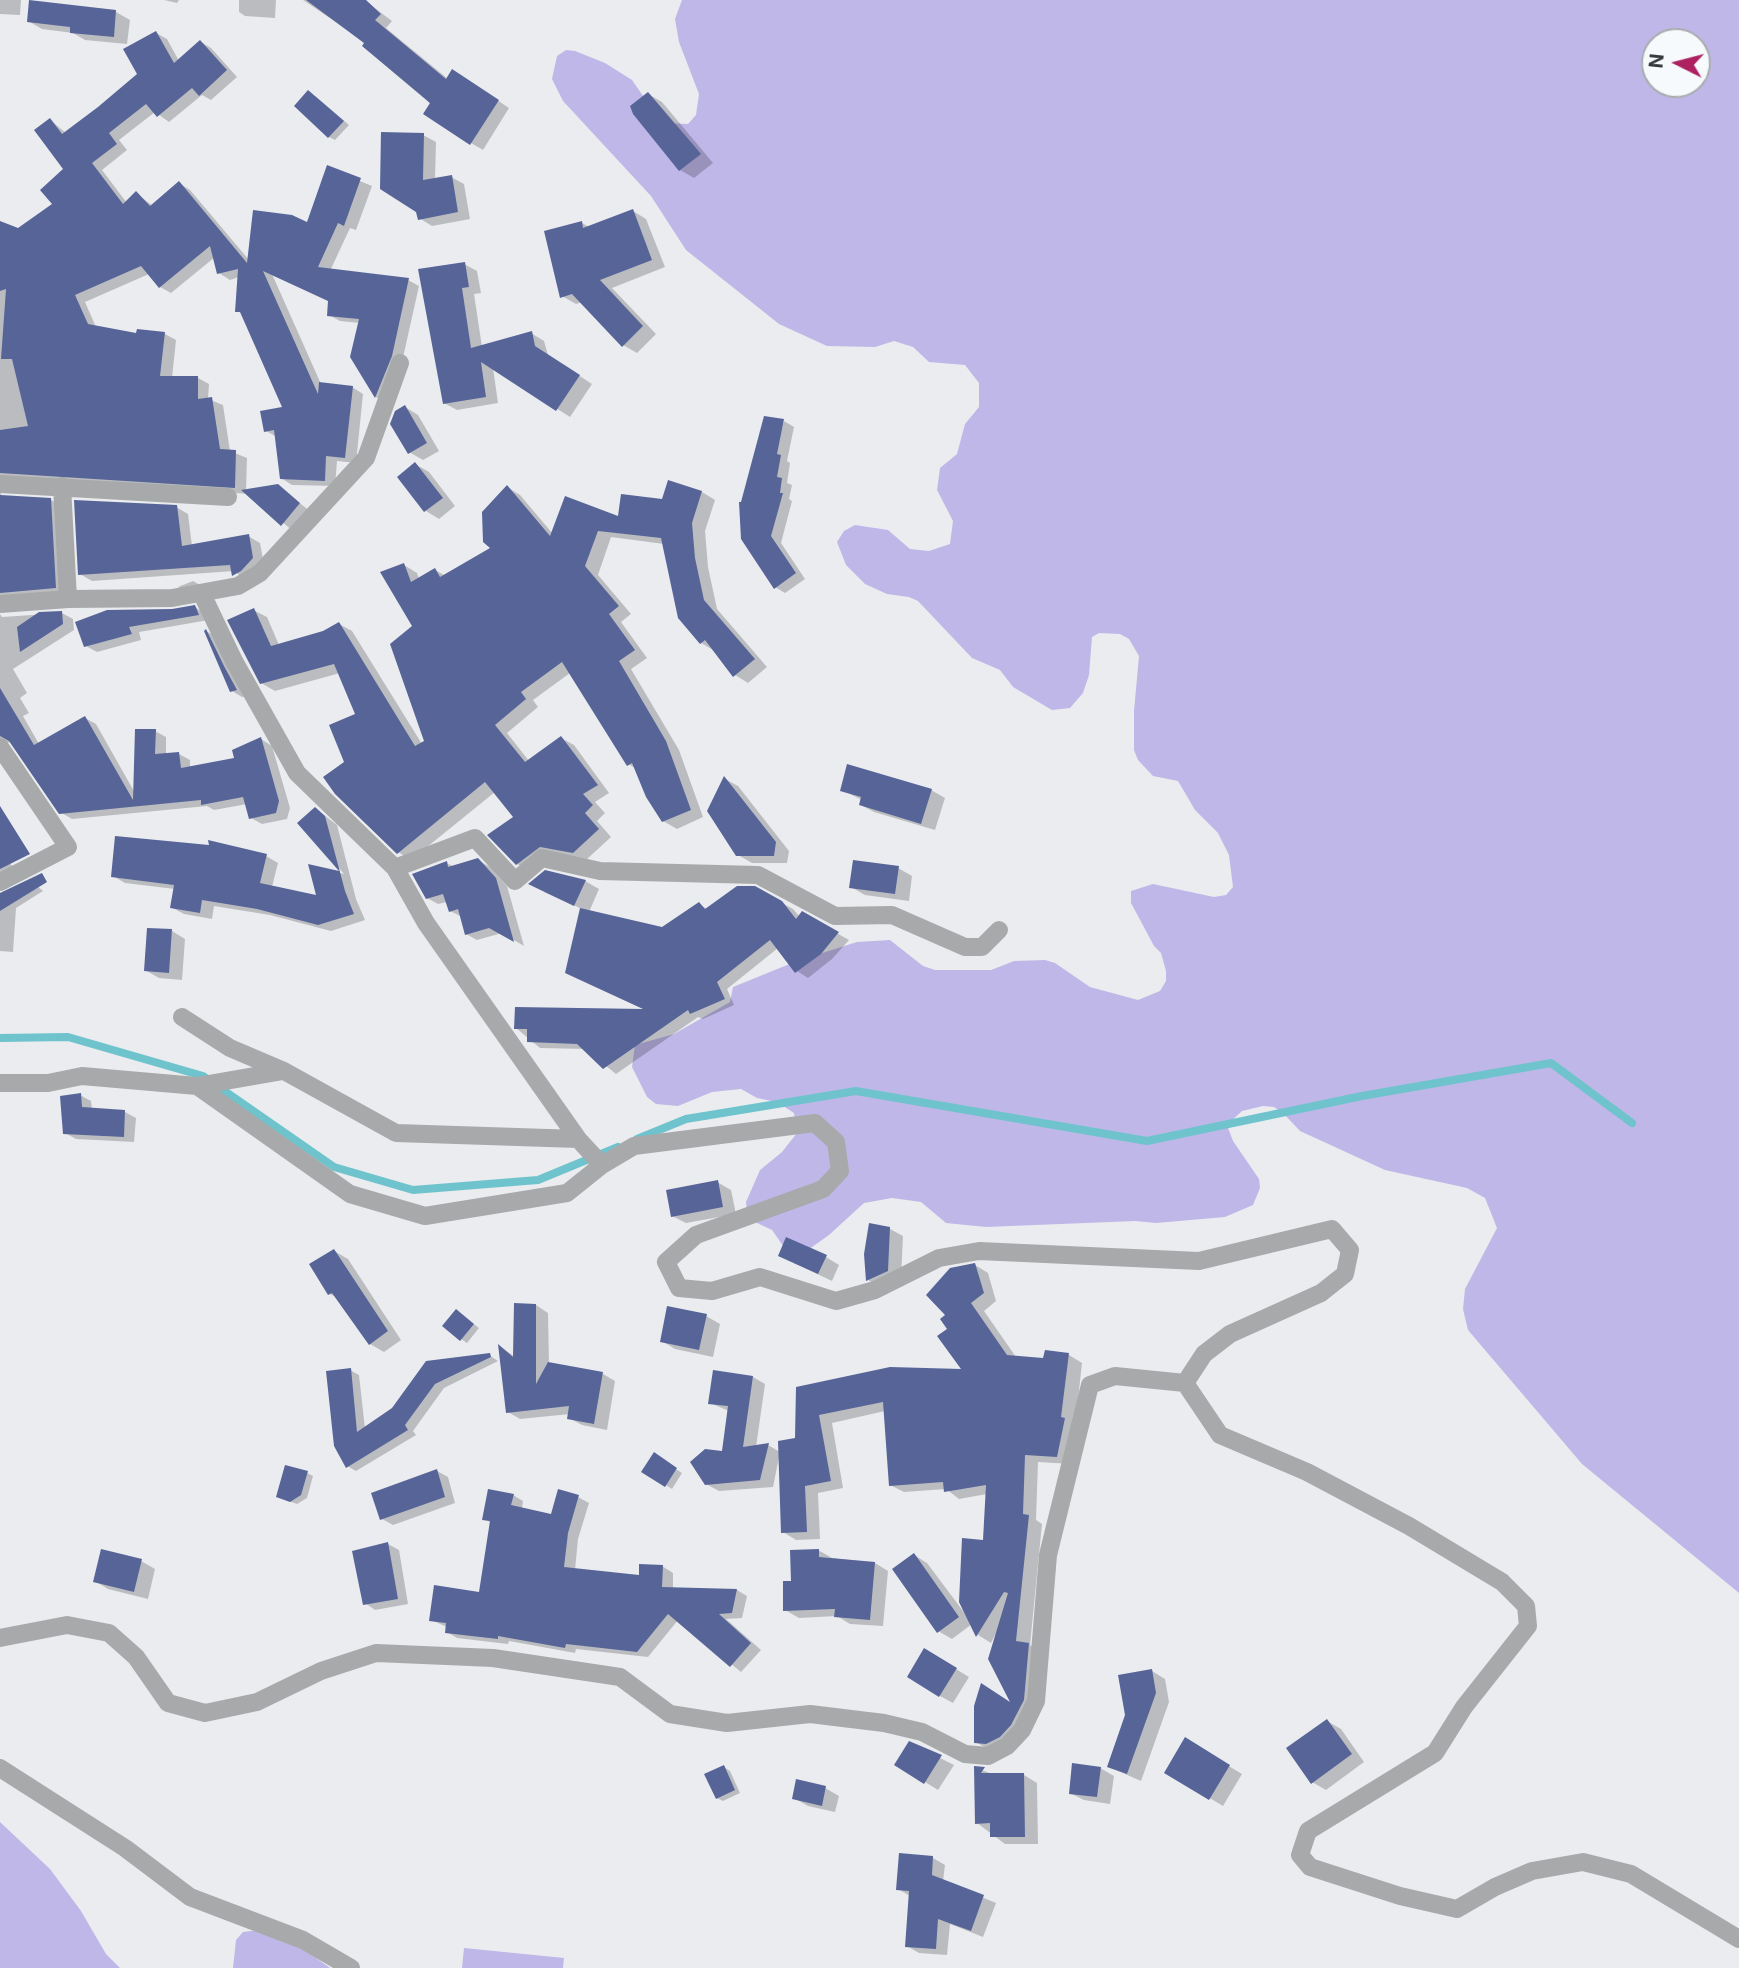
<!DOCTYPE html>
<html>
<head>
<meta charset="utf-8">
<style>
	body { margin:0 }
	#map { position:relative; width:1739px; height:1968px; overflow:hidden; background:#eaecef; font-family:Inter,sans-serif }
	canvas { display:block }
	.north { position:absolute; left:1641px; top:28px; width:70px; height:70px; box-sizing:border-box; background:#f7fafd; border:2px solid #a9acae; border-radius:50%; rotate:276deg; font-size:19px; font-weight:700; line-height:28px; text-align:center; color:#353637 }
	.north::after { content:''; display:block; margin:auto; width:24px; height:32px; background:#ad2161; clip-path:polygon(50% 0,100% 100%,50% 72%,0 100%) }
</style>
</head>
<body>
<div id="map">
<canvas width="1739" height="1968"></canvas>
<div class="north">N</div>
</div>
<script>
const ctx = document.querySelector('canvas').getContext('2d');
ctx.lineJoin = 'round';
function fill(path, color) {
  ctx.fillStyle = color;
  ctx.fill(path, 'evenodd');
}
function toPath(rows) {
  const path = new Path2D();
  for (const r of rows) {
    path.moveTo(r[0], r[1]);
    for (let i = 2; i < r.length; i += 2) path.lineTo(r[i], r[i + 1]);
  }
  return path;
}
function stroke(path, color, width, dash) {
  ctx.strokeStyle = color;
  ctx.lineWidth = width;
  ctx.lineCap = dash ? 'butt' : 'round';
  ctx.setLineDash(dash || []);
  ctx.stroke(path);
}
const green = toPath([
	[682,0,1739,0,1739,1593,1582,1464,1468,1330,1463,1309,1465,1289,1497,1228,1485,1198,1467,1188,1385,1170,1300,1131,1283,1113,1274,1107,1263,1106,1242,1111,1227,1125,1233,1141,1259,1179,1260,1188,1253,1205,1225,1217,1156,1223,1135,1221,986,1227,946,1223,921,1202,892,1198,864,1203,829,1235,805,1252,786,1250,772,1230,755,1222,747,1212,746,1202,760,1170,782,1152,797,1133,794,1113,777,1102,757,1098,741,1089,712,1092,678,1106,656,1104,647,1097,632,1067,635,1045,674,1034,730,1002,733,987,797,961,857,942,890,940,923,966,935,970,991,970,1014,961,1045,960,1055,963,1090,987,1138,1000,1160,991,1166,981,1166,971,1161,953,1154,946,1131,903,1131,891,1153,884,1214,897,1226,895,1233,887,1229,855,1218,833,1195,810,1178,781,1153,776,1138,760,1134,750,1134,711,1139,656,1129,639,1120,634,1099,633,1092,637,1089,675,1083,693,1070,708,1052,710,1013,687,1000,670,972,658,918,601,909,597,887,594,865,584,846,565,837,542,844,531,855,525,888,530,910,549,929,551,950,544,953,521,937,490,940,468,957,454,965,424,979,407,979,383,965,365,929,362,913,347,894,341,875,347,827,346,779,324,686,250,651,196,563,101,552,79,557,56,566,50,575,51,605,63,632,80,650,106,668,123,688,124,696,115,699,94,679,42,675,19],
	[1655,42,1697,42,1697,84,1655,84],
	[0,1822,50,1869,81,1911,106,1954,120,1968,0,1968],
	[274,1928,330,1968,233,1968,236,1940,243,1932],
	[464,1948,564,1958,563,1968,462,1968]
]);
const shadow = toPath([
	[0,0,21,0,20,15,0,14],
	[164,0,179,0,177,3],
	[239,0,276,0,275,18,245,16,239,12],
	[303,0,364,0,392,21,386,28,448,79,464,78,509,108,483,150,471,143,367,43],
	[30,2,116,12,130,20,127,44,85,40,73,33,42,29,28,21],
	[156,33,167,39,179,61,201,42,211,48,237,77,211,100,202,95,169,122,155,112,119,140,127,150,102,170,127,203,137,194,153,206,179,183,190,190,249,260,308,225,328,168,372,186,356,230,350,228,330,271,408,280,419,286,402,362,387,403,376,397,352,356,360,323,340,321,329,315,330,301,272,274,321,384,352,387,363,394,356,463,337,461,335,486,292,485,281,478,277,437,266,431,284,408,243,314,237,311,239,277,230,280,219,273,215,257,171,293,160,287,149,274,85,302,96,327,138,335,165,334,176,340,172,378,198,378,209,384,208,399,223,405,230,451,247,458,246,491,277,486,310,511,293,531,248,494,74,480,0,488,0,223,19,230,55,204,66,169,50,120,66,133,139,75],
	[648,94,662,102,713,163,694,178,680,170],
	[315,96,349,125,335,140,329,137],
	[423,135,436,142,435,179,451,177,464,184,470,219,432,226,419,218],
	[633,211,646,219,665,267,612,288,656,334,637,353,623,345,582,302,576,304,562,296,582,223,589,227],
	[464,264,477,271,481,293,474,294,482,347,531,333,544,341,548,355,592,384,570,417,493,368,498,403,457,410,444,403],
	[405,407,418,415,439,451,423,460,409,452],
	[784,421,794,427,787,461,790,463,787,483,792,485,789,499,792,501,781,543,805,579,785,593,775,587,742,539],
	[415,464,429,472,455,506,439,519,426,511],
	[507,487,520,495,553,534,620,518,663,501,702,492,715,500,705,531,708,567,717,609,767,667,748,683,735,675,715,651,701,643,664,544,611,537,598,575,631,614,621,622,647,658,631,669,679,750,703,817,677,829,663,821,637,769,628,764,570,673,533,700,538,707,507,733,529,761,561,738,574,745,609,793,595,802,605,813,597,821,611,837,586,860,554,853,530,872,517,864,515,817,495,792,411,860,398,852,346,763,358,715,340,673,275,691,261,683,253,610,267,617,279,645,324,633,339,624,352,631,422,744,426,742,414,626,404,565,417,573,419,579,435,570,446,576,493,549],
	[0,492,2,496,51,500,62,506,66,594,0,609],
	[176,507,188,514,192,546,248,536,260,543,264,565,247,581,234,571,92,581,80,574],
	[193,581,200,585,181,589,178,587],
	[195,607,205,614,209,620,139,632,141,640,97,652,86,646,77,623],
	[62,613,73,619,74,630,13,669,27,693,20,698,29,713,23,716,39,744,85,718,96,724,135,793,155,731,166,737,166,755,179,754,190,760,190,768,237,759,261,739,272,746,290,808,287,819,262,824,251,818,247,804,214,810,207,806,72,819,60,812,13,742,5,743,0,752,0,614,2,617],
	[206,631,217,637,246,696,242,697,232,691],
	[725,779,738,786,789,851,787,863,752,863,738,855],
	[842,790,931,790,945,798,935,830,874,812,861,805,862,800],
	[316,809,337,825,356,899,365,920,331,931,270,915,214,906,212,919,184,914,171,907,175,889,125,883,113,876,266,856,278,863,272,887,319,897,310,866,344,874,300,823],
	[0,856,19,871,0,884],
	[478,860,490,867,507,886,524,946,502,933,477,940,466,934,462,917,450,911,447,902,438,904,427,898,446,863,455,867],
	[898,868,912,876,909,901,865,895,851,887],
	[585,881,599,889,589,912,663,929,699,904,708,910,755,888,793,909,800,917,803,914,849,940,832,959,808,978,797,971,778,948,727,989,734,1005,703,1019,698,1017,616,1074,585,1049,540,1048,516,1028,648,1011,582,909,544,892],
	[36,885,43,891,16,908,13,952,0,951,0,893],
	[172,931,185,939,182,980,159,978,145,970],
	[80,1095,91,1101,92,1110,125,1112,136,1118,134,1142,76,1139,65,1133],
	[717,1182,731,1190,736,1214,686,1223,672,1216],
	[890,1229,903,1236,901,1278,881,1287,868,1280],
	[334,1251,348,1259,401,1340,384,1352,370,1344,338,1298,330,1294],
	[826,1257,839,1265,832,1281,794,1263],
	[975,1265,988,1273,996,1301,984,1311,1016,1357,1045,1360,1069,1355,1082,1363,1071,1464,1038,1462,1036,1520,1042,1524,1030,1645,1042,1652,1037,1708,989,1750,976,1742,1014,1705,996,1633,991,1643,978,1635,972,1624,952,1639,938,1631,914,1555,927,1563,969,1619,984,1542,987,1494,959,1499,946,1489,904,1492,890,1485,885,1411,832,1423,843,1488,818,1493,820,1539,796,1540,783,1532,779,1457,773,1487,719,1491,706,1484,724,1453,729,1411,710,1403,753,1377,765,1384,756,1447,768,1445,780,1452,797,1440,798,1389,965,1371,948,1315],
	[536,1305,548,1313,549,1364,603,1374,615,1381,607,1430,582,1425,569,1418,570,1414,520,1419,508,1412,501,1347,515,1357],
	[462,1315,479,1328,467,1343,461,1339],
	[706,1316,720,1324,713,1357,675,1349,662,1341],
	[489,1355,498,1361,444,1388,413,1431,416,1435,356,1471,347,1466,350,1370,359,1375,365,1429,394,1409,427,1363],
	[654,1455,682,1473,672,1489,644,1471],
	[437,1471,448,1477,455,1503,393,1525,382,1519],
	[307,1473,313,1476,307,1498,297,1504,278,1497],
	[513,1495,523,1501,522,1509,552,1516,578,1497,589,1503,578,1539,575,1570,640,1577,662,1566,673,1573,673,1589,737,1590,747,1596,742,1618,726,1619,761,1650,741,1672,678,1620,648,1657,576,1649,575,1653,509,1641,508,1644,457,1638,447,1632,447,1627,431,1620,480,1594,492,1523,484,1519],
	[388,1544,399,1550,408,1604,375,1610,365,1603],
	[818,1550,832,1558,875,1563,888,1571,883,1626,850,1624,837,1616,799,1618,785,1610,793,1583],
	[141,1561,155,1569,148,1599,108,1589,95,1581],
	[938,1658,969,1677,953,1703,940,1696],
	[1152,1671,1165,1679,1169,1702,1141,1781,1109,1767,1127,1716],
	[1327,1721,1341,1729,1364,1762,1326,1790,1312,1782],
	[910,1743,954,1765,938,1790,925,1782],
	[1199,1748,1242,1774,1223,1806,1166,1772],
	[724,1767,730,1771,740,1793,723,1801,717,1798],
	[976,1768,995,1775,1024,1775,1037,1783,1038,1844,1005,1844,977,1823],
	[1100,1768,1114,1776,1110,1804,1084,1800,1070,1793],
	[825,1788,839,1796,835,1812,808,1806,794,1798],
	[933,1858,945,1865,943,1881,996,1903,983,1937,950,1924,947,1955,919,1953,907,1946,910,1896,898,1889]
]);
const stream = toPath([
	[0,1038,68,1037,203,1076,334,1167,413,1190,538,1180,618,1147],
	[637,1139,686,1119,856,1091,1147,1141,1362,1096,1551,1063,1632,1123]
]);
const building = toPath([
	[29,0,116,10,114,37,70,33,70,27,27,22],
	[306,0,366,0,381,14,375,20,446,79,452,69,499,100,470,145,423,114,430,103,362,46,364,43],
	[156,31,174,63,200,40,227,70,199,96,192,88,157,117,146,104,109,133,117,144,92,163,123,204,136,191,150,206,179,181,247,263,253,210,292,215,307,222,327,165,361,178,344,226,338,223,318,267,409,278,392,356,375,398,350,357,359,319,327,316,328,301,263,271,318,394,319,382,353,386,345,458,326,456,325,481,280,479,274,430,264,432,260,411,282,407,240,312,235,312,238,269,217,274,210,246,159,288,141,266,75,295,88,324,136,333,137,329,165,332,160,376,198,376,198,399,212,397,220,449,236,450,235,488,0,473,0,430,28,426,12,359,1,359,6,289,0,291,0,221,18,228,52,204,40,190,63,169,34,130,50,118,62,134,98,107,137,74,123,49],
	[308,90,344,121,328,138,294,106],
	[648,92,701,154,679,171,633,114,630,106],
	[381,132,424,133,423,180,452,175,458,212,418,220,416,212,380,189],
	[633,209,652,260,600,280,643,326,622,347,572,294,560,298,544,231,582,221,583,228],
	[465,262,469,287,462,288,471,348,532,331,535,346,580,375,556,411,481,362,486,397,443,404,418,269],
	[405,405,427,443,408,454,390,424,395,411],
	[764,416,784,419,777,454,781,455,777,477,782,478,780,493,783,493,771,536,796,573,774,589,741,539,739,502,741,502],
	[415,462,443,498,424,512,397,477],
	[668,480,702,491,692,523,695,558,704,600,755,659,733,677,705,640,700,644,678,618,661,538,598,531,585,566,619,606,609,614,635,650,619,661,666,741,691,810,662,822,646,797,632,763,627,766,562,662,521,692,526,699,495,725,525,762,561,736,598,785,583,794,593,805,585,813,599,829,573,853,540,847,516,865,487,835,513,817,485,782,397,854,335,794,323,777,344,762,329,725,355,714,334,664,260,684,227,620,254,608,271,646,323,631,339,622,415,746,424,741,390,644,412,626,380,572,404,563,411,582,435,568,440,577,490,548,483,542,482,512,507,485,550,536,565,496,618,516,621,494,662,499],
	[278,484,300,503,281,526,241,490],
	[0,495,51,498,56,588,0,593],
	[74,500,177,505,182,546,249,534,253,558,241,571,232,576,230,565,78,575],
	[195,605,199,615,129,627,132,634,84,647,75,622,107,610,172,609],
	[62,611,63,624,20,652,17,627,39,612],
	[206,629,224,666,237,690,230,692,204,631],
	[0,688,34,745,85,716,133,800,135,729,156,729,155,754,179,752,181,768,234,758,232,750,261,737,279,801,276,813,249,819,243,797,201,805,201,800,59,814,9,741,0,736],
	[847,764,932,789,921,824,859,805,861,797,840,791],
	[724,776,776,842,774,856,736,856,707,811],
	[0,806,30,854,0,869],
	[315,807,325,816,345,891,354,914,318,925,257,909,202,900,200,913,170,908,174,885,111,877,115,836,209,845,208,840,267,854,260,883,316,895,308,864,339,871,297,823],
	[478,858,496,878,514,942,489,928,465,935,458,909,449,912,443,894,426,899,412,874,447,861,448,867],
	[853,860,899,866,895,894,849,888],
	[545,870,586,880,574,906,528,884],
	[42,873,47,882,0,911,0,893],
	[737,886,755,886,782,901,796,919,802,911,839,932,821,954,795,973,770,940,717,982,725,999,690,1014,688,1010,603,1069,577,1044,527,1042,527,1029,514,1029,515,1007,643,1009,565,973,580,908,662,927,699,902,705,909],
	[147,928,172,929,169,973,144,971],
	[81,1093,82,1107,125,1110,124,1137,63,1134,60,1096],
	[718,1180,723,1207,671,1217,666,1190],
	[869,1223,890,1227,888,1271,866,1281,864,1254],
	[786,1237,827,1255,818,1274,778,1256],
	[334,1249,388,1331,369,1345,332,1293,328,1295,309,1264],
	[975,1263,984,1293,971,1303,1007,1355,1043,1358,1045,1350,1069,1353,1061,1417,1065,1418,1057,1457,1025,1455,1023,1514,1029,1515,1016,1641,1029,1643,1024,1700,1011,1725,1000,1737,986,1744,974,1743,974,1706,981,1683,1010,1702,988,1659,1008,1593,1004,1592,976,1637,959,1602,962,1538,983,1540,986,1485,944,1492,943,1482,889,1486,883,1402,819,1415,831,1481,805,1486,807,1532,781,1533,778,1441,795,1438,796,1387,890,1367,961,1369,937,1336,947,1329,940,1319,945,1315,926,1295,950,1268],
	[514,1303,536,1304,536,1384,548,1362,603,1372,594,1424,567,1419,569,1406,506,1413,498,1344,513,1357],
	[667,1306,707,1314,699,1350,660,1342],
	[456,1309,474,1324,460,1341,442,1326],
	[490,1353,491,1357,435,1384,405,1425,408,1430,346,1468,334,1446,326,1371,351,1368,357,1432,392,1408,426,1361],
	[713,1370,753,1376,743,1447,769,1443,760,1480,705,1485,690,1462,705,1449,722,1451,728,1406,708,1404],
	[654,1452,677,1468,665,1487,641,1472],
	[285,1465,308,1471,301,1495,290,1502,276,1497],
	[437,1469,445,1497,380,1520,371,1493],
	[488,1489,514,1494,511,1505,551,1514,558,1489,579,1495,568,1533,564,1567,639,1575,639,1564,663,1565,662,1587,737,1589,732,1613,719,1614,751,1643,730,1667,668,1614,637,1652,566,1644,565,1648,498,1636,498,1639,445,1633,446,1623,429,1621,434,1585,479,1592,490,1521,482,1520],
	[388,1542,398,1599,363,1605,352,1551],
	[101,1549,142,1559,134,1592,93,1582],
	[819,1549,819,1557,875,1562,870,1620,834,1617,835,1609,783,1611,783,1581,791,1581,790,1550],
	[914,1553,959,1617,937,1633,892,1569],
	[924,1648,957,1668,939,1697,907,1677],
	[1152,1669,1156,1693,1127,1774,1107,1767,1125,1715,1118,1675],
	[1327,1719,1352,1754,1311,1784,1286,1748],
	[1185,1737,1230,1765,1209,1800,1164,1773],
	[909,1741,942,1755,924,1784,894,1765],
	[1072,1763,1101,1767,1097,1797,1069,1794],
	[724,1765,735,1790,716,1799,704,1774],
	[974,1766,985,1767,981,1773,1024,1773,1025,1837,990,1837,990,1823,975,1824],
	[796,1779,826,1786,822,1806,792,1799],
	[899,1853,933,1856,932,1875,984,1895,971,1931,938,1919,936,1949,905,1947,909,1891,896,1890]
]);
const minor = toPath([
	[0,484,228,497],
	[62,486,68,599],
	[202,594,234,661,297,773,395,868,426,923,578,1139,602,1165],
	[0,604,68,599,172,598,238,586,260,573,366,458,400,363],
	[0,747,68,847,0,882],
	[395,868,475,838,515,881,542,858,600,871,758,875,835,916,892,915,965,947,982,947,999,930],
	[182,1017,230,1048,284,1071,396,1133,578,1139],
	[0,1083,48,1083,82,1076,197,1086,350,1194,425,1216,567,1193,602,1165,634,1146,815,1123,836,1142,840,1171,823,1189,696,1235,666,1262,679,1288,712,1291,760,1277,836,1301,875,1290,939,1258,979,1251,1199,1261,1332,1229,1350,1250,1345,1274,1321,1293,1230,1334,1204,1354,1185,1383,1220,1435,1307,1472,1409,1526,1502,1582,1526,1606,1528,1626,1464,1707,1435,1753,1308,1831,1300,1855,1310,1867,1400,1896,1457,1909,1495,1887,1532,1871,1583,1862,1631,1874,1739,1939],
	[197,1086,283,1071],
	[0,1638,67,1625,109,1633,136,1657,168,1703,205,1713,257,1702,321,1671,376,1653,493,1658,620,1677,670,1714,727,1723,810,1714,884,1723,922,1732,965,1754,988,1756,1007,1746,1022,1730,1036,1701,1048,1555,1090,1385,1115,1376,1185,1383],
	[0,1768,125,1848,190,1897,303,1940,351,1968]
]);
fill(green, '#c0b7e9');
fill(shadow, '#0003');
stroke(stream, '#6fc3cd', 8);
fill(building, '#566498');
stroke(minor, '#a7a9aa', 18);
</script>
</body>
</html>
